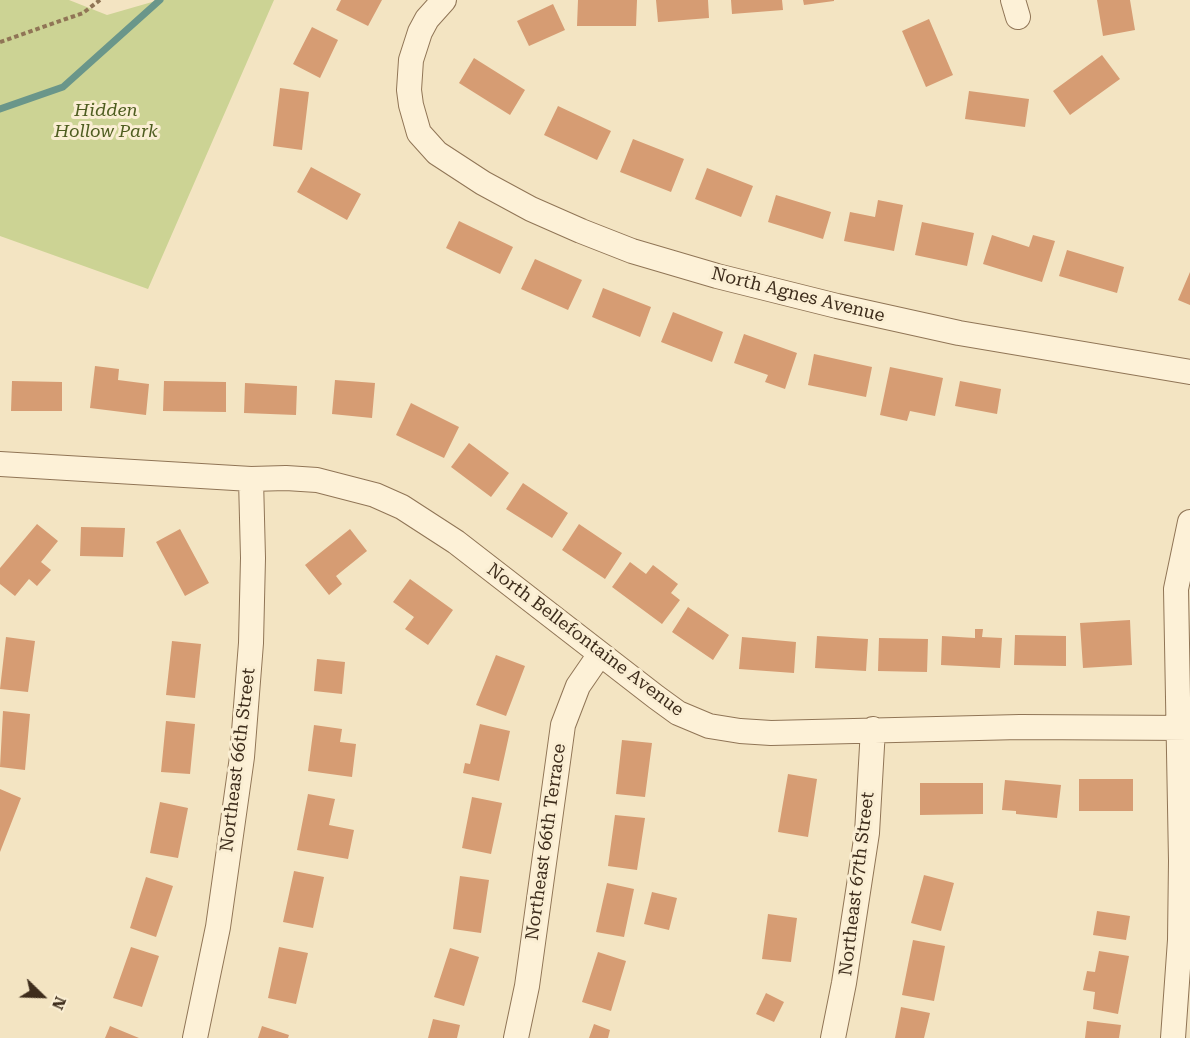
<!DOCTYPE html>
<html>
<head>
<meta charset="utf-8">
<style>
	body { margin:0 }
	#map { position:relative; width:1190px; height:1038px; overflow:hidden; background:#f3e4c2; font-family:"Roboto Serif",serif }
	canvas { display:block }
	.north { position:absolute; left:12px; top:966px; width:60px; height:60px; -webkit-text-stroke:4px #faeed3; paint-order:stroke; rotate:113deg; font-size:16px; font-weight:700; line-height:24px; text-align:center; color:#3e2d1c }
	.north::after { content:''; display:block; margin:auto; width:21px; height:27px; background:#3e2d1c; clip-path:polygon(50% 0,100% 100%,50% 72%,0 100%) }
</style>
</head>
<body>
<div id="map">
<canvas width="1190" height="1038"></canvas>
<div class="north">N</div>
</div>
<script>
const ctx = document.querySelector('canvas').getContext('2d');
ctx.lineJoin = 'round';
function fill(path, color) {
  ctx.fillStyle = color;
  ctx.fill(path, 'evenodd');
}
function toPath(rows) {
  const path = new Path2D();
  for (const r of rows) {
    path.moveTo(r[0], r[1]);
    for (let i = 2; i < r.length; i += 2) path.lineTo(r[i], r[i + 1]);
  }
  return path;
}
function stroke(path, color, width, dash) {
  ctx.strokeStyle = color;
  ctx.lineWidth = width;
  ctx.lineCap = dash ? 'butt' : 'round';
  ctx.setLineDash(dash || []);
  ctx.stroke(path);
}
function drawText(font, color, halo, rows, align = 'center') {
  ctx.font = font + ' "Roboto Serif",serif';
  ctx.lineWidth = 6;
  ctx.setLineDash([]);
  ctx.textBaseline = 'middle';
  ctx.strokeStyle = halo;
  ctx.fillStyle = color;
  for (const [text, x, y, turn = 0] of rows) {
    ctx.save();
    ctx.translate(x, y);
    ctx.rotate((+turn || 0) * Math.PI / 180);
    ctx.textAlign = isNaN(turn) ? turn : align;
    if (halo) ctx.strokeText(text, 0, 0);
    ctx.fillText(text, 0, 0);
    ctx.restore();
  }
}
const green = toPath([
	[0,0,69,0,107,15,159,0,274,0,148,289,0,236]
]);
const stream = toPath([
	[0,109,63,87,160,0]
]);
const building = toPath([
	[341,0,382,0,368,26,336,10],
	[578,0,637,0,636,26,577,26],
	[656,0,708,0,709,18,658,22],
	[731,0,782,0,783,10,732,14],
	[803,0,834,0,834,1,804,5],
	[1097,0,1130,0,1135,30,1103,36],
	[553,4,565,30,529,46,517,21],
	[929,19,953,75,926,87,902,31],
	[312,27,338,40,320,78,293,64],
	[1102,55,1120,79,1070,115,1053,91],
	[474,58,525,90,510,115,459,83],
	[280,88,309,92,302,150,273,146],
	[969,91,1029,99,1025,127,965,119],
	[558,106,611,131,597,160,544,135],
	[633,139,684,159,671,192,620,172],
	[311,167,361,194,347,220,297,192],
	[707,168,753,186,741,217,695,199],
	[776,195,831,212,823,239,768,222],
	[878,200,903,205,894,251,844,241,850,212,875,217],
	[459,221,513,247,500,274,446,248],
	[922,222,974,233,967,266,915,255],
	[992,235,1029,247,1033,235,1055,241,1042,282,983,264],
	[1067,250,1124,267,1117,293,1059,276],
	[535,259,582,280,568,310,521,289],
	[1190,272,1190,305,1178,300],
	[603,288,651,307,640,337,592,317],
	[673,312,723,332,712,362,661,342],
	[744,334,797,353,785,389,765,382,768,375,734,363],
	[814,354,872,367,866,397,808,385],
	[95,366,119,369,118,380,149,384,146,415,90,408],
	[890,367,943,378,935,416,910,411,907,421,880,415],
	[335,380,375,383,372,418,332,414],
	[12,381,62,382,62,411,11,411],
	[164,381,226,382,226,412,163,411],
	[960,381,1001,389,997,414,955,406],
	[245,383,297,386,296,415,244,413],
	[411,403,459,427,444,458,396,435],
	[469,443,509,473,491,497,451,467],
	[523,483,568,513,552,538,506,509],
	[37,524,58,541,41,562,51,570,37,586,29,579,15,596,0,584,0,568],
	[579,524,622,553,605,579,562,550],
	[81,527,125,528,123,557,80,556],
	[180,529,209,583,185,596,156,542],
	[350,529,367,551,336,576,342,584,329,595,305,565],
	[630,562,646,574,653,565,678,584,671,593,680,600,662,624,612,587],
	[410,579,453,610,428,645,405,629,414,617,393,602],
	[688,607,729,635,713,660,672,632],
	[1130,620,1132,665,1083,668,1080,623],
	[975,629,983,629,982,637,1002,638,1000,668,941,665,942,636,975,638],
	[1015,635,1066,636,1066,666,1014,665],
	[817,636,868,639,866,671,815,668],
	[6,637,35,641,28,692,0,689],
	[742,637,796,642,794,673,739,669],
	[879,638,928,639,927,672,878,671],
	[172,641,201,644,195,698,166,695],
	[496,655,525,666,506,716,476,705],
	[317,659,345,662,342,694,314,691],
	[3,711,30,714,25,770,0,767],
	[166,721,195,724,190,774,161,772],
	[480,724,510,731,499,781,463,773,465,763,470,764],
	[314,725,342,729,340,742,356,744,352,777,308,771],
	[622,740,652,743,645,797,616,794],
	[788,774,817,779,808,837,778,832],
	[1079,779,1133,779,1133,811,1079,811],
	[1005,780,1061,785,1057,818,1016,814,1016,811,1002,810],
	[920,783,983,783,983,814,920,815],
	[0,789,21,798,0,852],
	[308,794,335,799,329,825,354,830,348,859,297,850],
	[472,797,502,803,491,854,462,848],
	[160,802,188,808,178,858,150,853],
	[615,815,645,818,637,870,608,866],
	[294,871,324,877,313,928,283,922],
	[924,875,954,883,941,931,911,923],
	[460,876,489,880,481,933,453,929],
	[146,877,173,886,156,937,130,928],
	[607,883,634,889,624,937,596,932],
	[652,892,677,898,669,930,644,924],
	[1097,911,1130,916,1126,940,1093,935],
	[768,914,797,918,791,962,762,959],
	[913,940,945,946,934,1001,902,995],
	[131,947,159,956,142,1007,113,998],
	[279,947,308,953,296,1004,268,998],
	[450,948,479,957,464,1006,434,997],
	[1099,951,1129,956,1118,1014,1093,1009,1095,992,1083,990,1087,971,1095,972],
	[598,952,626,961,611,1011,582,1002],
	[766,993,784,1002,774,1022,756,1014],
	[901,1007,930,1013,924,1038,895,1038],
	[433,1019,460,1025,457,1038,428,1038],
	[1087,1021,1121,1025,1119,1038,1085,1038],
	[594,1024,610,1030,608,1038,589,1038],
	[110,1026,139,1038,105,1038],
	[262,1026,289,1035,288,1038,258,1038]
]);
const path = toPath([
	[0,42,83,13,100,0]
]);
const minor = toPath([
	[444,0,427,19,420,32,411,60,409,90,411,105,419,133,437,153,483,183,531,209,581,231,632,251,717,276,837,306,959,333,1190,372],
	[1013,0,1018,17],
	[0,464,251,479,286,478,317,480,375,495,402,507,456,542,656,697,678,713,709,726,740,731,771,733,1020,727,1190,728],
	[195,1038,218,927,242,757,251,643,253,558,251,479],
	[516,1038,527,986,563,725,578,686,600,654],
	[833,1038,844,983,867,833,873,729],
	[1173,1038,1180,940,1181,861,1176,589,1190,522]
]);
const parkNames = [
	["Hidden",106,111],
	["Hollow Park",106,132]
];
const streetNames = [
	["North Agnes Avenue",798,295,14],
	["North Bellefontaine Avenue",585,640,37],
	["Northeast 66th Street",238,760,-83],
	["Northeast 66th Terrace",546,842,-82],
	["Northeast 67th Street",857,884,-83]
];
fill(green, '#ccd394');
stroke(stream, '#6a968a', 7);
fill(building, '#d69c73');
stroke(minor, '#907556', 26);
stroke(path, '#907556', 4, [4.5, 3]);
stroke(minor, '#fdf1d7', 24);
drawText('italic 18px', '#4e5d20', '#faeed3', parkNames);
drawText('18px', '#3e2d1c', '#faeed3', streetNames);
</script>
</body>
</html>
